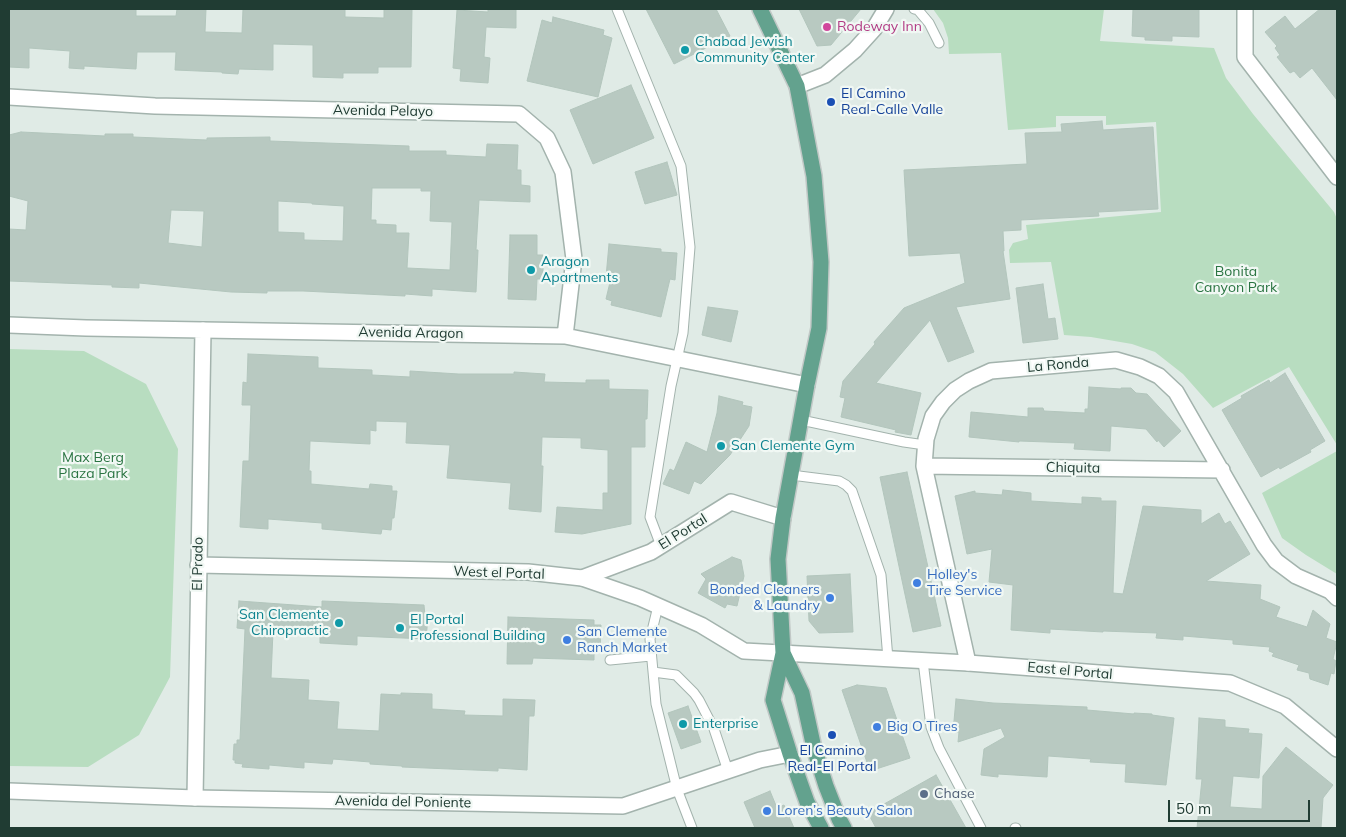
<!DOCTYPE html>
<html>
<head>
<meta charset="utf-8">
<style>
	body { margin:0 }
	#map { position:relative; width:1346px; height:837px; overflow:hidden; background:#e0ebe6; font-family:Mulish,sans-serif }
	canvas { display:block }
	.frame { position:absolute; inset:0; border:10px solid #203c33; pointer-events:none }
	.scale { position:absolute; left:1168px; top:800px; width:142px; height:22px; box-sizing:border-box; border:2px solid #203c33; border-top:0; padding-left:6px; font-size:15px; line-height:18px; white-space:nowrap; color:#203c33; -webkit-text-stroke:4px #f1f8f4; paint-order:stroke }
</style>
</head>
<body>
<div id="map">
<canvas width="1346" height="837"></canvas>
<div class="frame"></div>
<div class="scale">50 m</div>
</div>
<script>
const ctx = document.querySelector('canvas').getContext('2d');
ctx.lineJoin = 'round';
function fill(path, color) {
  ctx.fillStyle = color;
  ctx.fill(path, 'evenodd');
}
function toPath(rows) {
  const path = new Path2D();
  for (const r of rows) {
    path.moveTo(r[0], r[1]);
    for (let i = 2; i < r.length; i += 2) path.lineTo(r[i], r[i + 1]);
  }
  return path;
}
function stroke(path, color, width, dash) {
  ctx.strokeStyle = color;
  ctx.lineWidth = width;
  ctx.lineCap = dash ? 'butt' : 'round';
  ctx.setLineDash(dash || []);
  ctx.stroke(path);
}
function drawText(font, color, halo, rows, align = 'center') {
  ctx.font = font + ' Mulish,sans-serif';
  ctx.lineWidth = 4.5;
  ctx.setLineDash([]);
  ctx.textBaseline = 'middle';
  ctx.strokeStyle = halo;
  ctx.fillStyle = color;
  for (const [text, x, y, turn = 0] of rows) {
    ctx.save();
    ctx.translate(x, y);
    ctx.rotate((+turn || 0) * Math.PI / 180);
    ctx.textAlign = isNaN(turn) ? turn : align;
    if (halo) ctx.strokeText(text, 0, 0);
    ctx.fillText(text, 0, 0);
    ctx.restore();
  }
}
const green = toPath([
	[933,9,1104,9,1100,41,1214,48,1226,78,1253,114,1334,212,1337,219,1337,445,1289,367,1213,408,1183,374,1155,352,1132,344,1091,337,1064,335,1051,262,1010,263,1009,250,1013,243,1028,239,1026,225,1161,212,1156,122,1106,125,1106,116,1056,116,1056,127,1008,130,1001,53,949,54,948,38,943,23],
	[9,349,84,351,146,384,178,449,170,677,139,735,88,767,9,766],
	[1337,451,1337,574,1306,555,1282,538,1262,493]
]);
const building = toPath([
	[9,9,136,9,136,16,176,16,177,9,206,9,205,32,242,33,243,9,345,9,345,17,384,18,384,9,412,9,411,67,378,67,378,73,343,73,343,78,313,77,313,45,273,44,273,70,239,69,238,74,222,73,222,72,175,70,176,52,137,52,136,69,84,66,84,69,69,68,70,51,29,48,29,68,9,67,9,9],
	[488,9,516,9,516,28,486,27,484,57,490,58,488,83,460,81,461,69,453,68,457,10,488,12,488,9],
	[646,9,716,9,730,36,674,64,646,9],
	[799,9,861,9,831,45,817,46,799,9],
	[1133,9,1199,9,1199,37,1172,36,1172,41,1145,40,1145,37,1132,36,1133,9],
	[1320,9,1337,9,1337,100,1312,68,1300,78,1294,71,1290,73,1277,57,1280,55,1275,48,1277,46,1265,32,1285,16,1295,29,1320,9],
	[553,17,604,30,603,35,612,38,598,97,527,81,542,20,552,23,553,17],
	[631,85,654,138,593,164,570,110,631,85],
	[1102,121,1103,130,1153,127,1158,209,1098,212,1099,216,1021,220,1021,230,1003,231,1004,251,1003,251,1010,299,956,307,974,352,948,362,930,320,876,383,921,393,911,435,895,432,896,430,841,417,845,398,840,397,843,381,875,344,874,342,904,308,965,283,960,253,909,256,904,170,1027,164,1025,133,1062,132,1061,124,1102,121],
	[21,132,105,136,105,134,133,134,133,137,207,140,207,138,270,137,270,141,409,146,409,151,446,151,446,155,486,157,487,144,518,145,517,170,521,170,521,185,530,186,530,202,479,200,476,250,478,250,476,292,432,289,432,296,405,294,405,296,303,291,267,291,267,293,231,292,139,283,139,288,112,287,112,285,9,281,9,229,26,230,28,201,9,196,9,135,21,132],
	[372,188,421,188,421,191,431,191,430,221,452,222,450,270,407,268,409,233,396,233,396,225,376,224,376,220,371,220,372,188],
	[278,201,312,203,312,204,344,206,343,241,304,240,304,233,278,232,278,201],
	[171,210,204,211,202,247,168,243,171,210],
	[667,162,677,195,645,204,635,172,667,162],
	[510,235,537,235,537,255,543,255,543,279,537,279,536,300,508,299,510,235],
	[609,244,661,249,661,252,677,253,675,280,670,279,661,317,611,305,612,301,606,299,611,278,606,277,609,244],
	[1043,284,1048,319,1055,318,1058,339,1023,343,1016,288,1043,284],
	[708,307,738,311,731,342,702,335,708,307],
	[248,354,318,357,318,368,372,370,372,375,410,377,410,371,459,374,514,374,514,372,545,374,544,382,586,383,586,380,609,380,609,389,648,390,647,419,645,419,645,447,631,447,631,524,582,534,555,532,557,507,603,510,603,493,608,493,608,450,581,448,581,438,542,437,541,466,543,466,541,512,509,509,511,483,447,478,450,445,406,443,407,422,376,421,376,431,370,430,370,444,310,441,309,471,311,471,311,484,369,489,370,484,392,486,392,491,397,491,394,518,392,518,391,530,382,529,381,534,322,529,322,523,268,519,268,529,240,527,243,461,249,461,251,405,242,405,243,382,247,383,248,354],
	[1285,373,1325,441,1310,450,1311,452,1280,469,1279,467,1261,477,1222,410,1242,398,1241,396,1269,380,1270,383,1285,373],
	[1089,387,1121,389,1121,388,1131,388,1136,393,1147,394,1181,431,1164,447,1158,440,1157,442,1146,429,1111,426,1110,451,1074,449,1075,443,1019,441,1019,442,969,437,971,412,1028,417,1028,408,1043,408,1044,411,1085,413,1085,409,1088,409,1089,387],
	[719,396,743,402,742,405,752,407,749,426,730,455,701,484,694,481,689,494,663,484,670,469,674,471,686,442,707,452,717,413,719,396],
	[907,472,941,626,913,632,880,477,907,472],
	[1003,490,1031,493,1031,501,1082,504,1082,497,1101,498,1101,501,1116,501,1113,593,1123,594,1143,506,1201,510,1201,524,1219,513,1225,524,1230,521,1250,554,1206,581,1261,585,1260,599,1280,607,1276,617,1307,627,1313,610,1330,624,1326,638,1337,642,1333,659,1336,661,1334,674,1331,673,1328,685,1310,679,1309,673,1297,670,1299,665,1272,656,1274,653,1269,651,1270,647,1233,644,1233,640,1183,636,1183,640,1156,638,1157,633,1103,631,1103,632,1050,629,1050,633,1011,630,1013,585,989,582,992,549,967,554,955,496,975,491,975,493,1002,495,1003,490],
	[732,557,741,560,744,576,737,606,727,604,725,608,698,593,706,579,701,574,732,557],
	[850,574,853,632,819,633,809,621,807,576,850,574],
	[239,601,322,607,322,601,424,605,425,616,428,617,426,639,357,636,357,645,320,643,320,635,273,631,271,678,309,680,308,700,339,702,337,729,379,731,381,694,401,695,401,693,432,694,432,709,465,711,464,715,503,716,503,699,535,700,534,716,529,716,527,770,498,768,498,771,402,767,402,766,370,764,370,762,333,759,332,764,304,762,304,768,269,765,269,769,242,767,243,764,235,763,235,760,233,760,234,744,237,744,237,740,240,740,245,629,237,628,239,601],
	[508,617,594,620,594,625,601,625,600,653,594,653,594,660,533,658,532,664,507,664,508,617],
	[857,685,886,688,910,758,870,771,842,690,857,685],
	[956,699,993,703,1087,707,1087,710,1134,714,1134,713,1152,714,1152,715,1174,718,1166,785,1125,782,1126,764,1090,762,1091,759,1048,756,1047,777,998,774,998,777,981,775,984,749,1005,737,1001,728,958,742,959,732,953,732,956,699],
	[688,706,701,742,681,749,668,713,688,706],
	[1199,718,1225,720,1225,727,1249,729,1248,733,1262,734,1259,778,1233,776,1230,807,1262,809,1263,776,1286,747,1333,785,1323,798,1321,828,1197,828,1202,779,1196,779,1199,718],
	[936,775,966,828,876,828,868,813,936,775],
	[770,791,777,808,784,805,794,828,755,828,744,802,770,791]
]);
const service = toPath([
	[617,9,681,166,690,247,683,333,671,386,650,517,661,546],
	[914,9,918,10,929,23,939,43],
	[801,420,904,442,925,445],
	[791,475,839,481,846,485,852,491,881,575,888,659],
	[658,606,650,639,656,704,677,789,692,828],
	[610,660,651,656],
	[923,661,931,727,939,748,981,828],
	[653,672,676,675,694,693,699,700,714,729,728,771],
	[1015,828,1016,828]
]);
const minor = toPath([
	[9,97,155,106,519,114,547,138,563,172,574,259,565,336],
	[203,330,565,336,807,385],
	[924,466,1222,470],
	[582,578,651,552,731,502,783,518],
	[968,663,924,466,926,439,933,416,943,402,955,390,969,381,991,371,1116,360,1140,367,1159,376,1176,392,1264,545,1276,561,1296,576,1330,591,1337,598],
	[195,798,623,806,760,760,790,754]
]);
const tertiary = toPath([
	[1245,9,1245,57,1337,177],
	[797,86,825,75,855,50,874,29,886,9],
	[9,325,86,328,203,330,195,798,9,791],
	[198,565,528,572,582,578,640,598,701,625,744,651,968,663,1230,683,1285,706,1337,749]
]);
const primary = toPath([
	[760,9,797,86,814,176,821,262,819,328,807,385,783,518,778,559,783,653,773,700,790,754,807,802,821,828],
	[783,653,802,693,814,748,826,786,839,819,844,828]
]);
const markers = [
	[827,27,5,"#d1479c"],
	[685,50,5,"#0f9aa8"],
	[831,102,5,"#1a4fb4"],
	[531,270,5,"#0f9aa8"],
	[721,446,5,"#0f9aa8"],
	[917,583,5,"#3f7fe0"],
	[830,598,5,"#3f7fe0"],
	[339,623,5,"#0f9aa8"],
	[400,628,5,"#0f9aa8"],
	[567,640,5,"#3f7fe0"],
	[683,724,5,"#0f9aa8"],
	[877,727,5,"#3f7fe0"],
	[832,735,5,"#1a4fb4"],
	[924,794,5,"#5c6f8a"],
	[767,811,5,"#3f7fe0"]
];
const hotelNames = [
	["Rodeway Inn",837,27]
];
const cultureNames = [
	["Chabad Jewish",695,42],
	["Community Center",695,58],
	["Aragon",541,262],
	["Apartments",541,278],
	["San Clemente Gym",731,446],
	["San Clemente",329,615,"right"],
	["Chiropractic",329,631,"right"],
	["El Portal",410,620],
	["Professional Building",410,636],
	["Enterprise",693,724]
];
const transitNames = [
	["El Camino",841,94],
	["Real-Calle Valle",841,110],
	["El Camino",832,751,"center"],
	["Real-El Portal",832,767,"center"]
];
const streetNames = [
	["Avenida Pelayo",383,111,1],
	["Avenida Aragon",411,333,1],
	["La Ronda",1058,365,-5],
	["Chiquita",1073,468,1],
	["El Portal",683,532,-32],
	["El Prado",198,564,-89],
	["West el Portal",499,573,2],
	["East el Portal",1070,671,5],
	["Avenida del Poniente",403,802,1]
];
const parkNames = [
	["Bonita",1236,272],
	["Canyon Park",1236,288],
	["Max Berg",93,458],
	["Plaza Park",93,474]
];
const shopNames = [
	["Holley's",927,575],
	["Tire Service",927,591],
	["Bonded Cleaners",820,590,"right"],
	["& Laundry",820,606,"right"],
	["San Clemente",577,632],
	["Ranch Market",577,648],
	["Big O Tires",887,727],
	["Loren’s Beauty Salon",777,811]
];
const serviceNames = [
	["Chase",934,794]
];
fill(green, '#b8ddc0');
fill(building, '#b8c9c1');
stroke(building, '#b2c5bc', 1);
stroke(service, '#a3b3ad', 11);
stroke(minor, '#a3b3ad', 18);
stroke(tertiary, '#a3b3ad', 18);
stroke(primary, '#c1c8c6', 18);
stroke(service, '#fff', 9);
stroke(minor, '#fff', 15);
stroke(tertiary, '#fff', 15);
stroke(primary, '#63a28e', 15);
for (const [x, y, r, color] of markers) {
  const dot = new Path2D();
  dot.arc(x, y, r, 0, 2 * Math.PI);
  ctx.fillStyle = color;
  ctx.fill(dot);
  stroke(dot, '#f1f8f4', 2);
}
drawText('14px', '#b23c85', '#f1f8f4', hotelNames, 'left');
drawText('14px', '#0d838f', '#f1f8f4', cultureNames, 'left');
drawText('14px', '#164399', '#f1f8f4', transitNames, 'left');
drawText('14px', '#203c33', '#f1f8f4', streetNames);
drawText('14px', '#2a7442', '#f1f8f4', parkNames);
drawText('14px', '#366cbe', '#f1f8f4', shopNames, 'left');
drawText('14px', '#4e5e75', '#f1f8f4', serviceNames, 'left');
</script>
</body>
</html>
